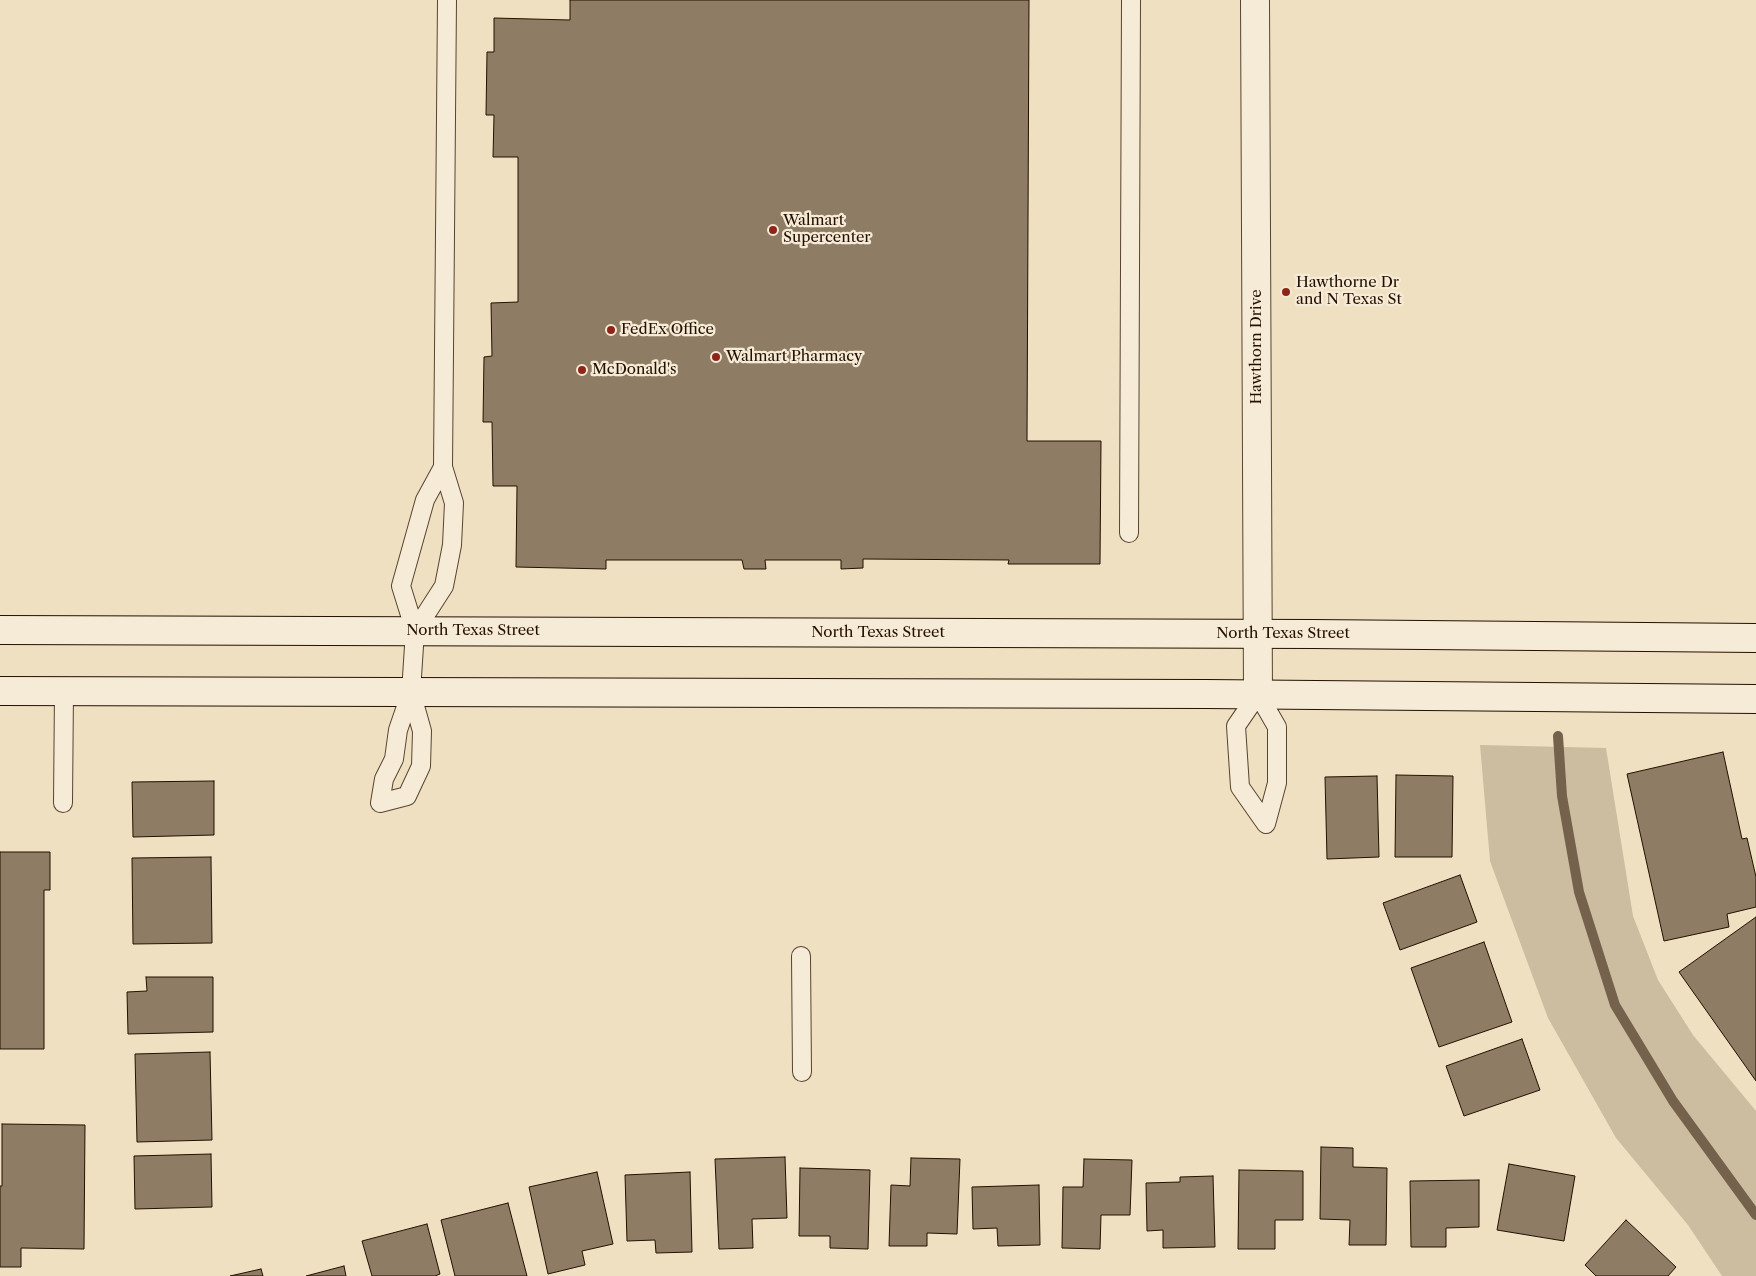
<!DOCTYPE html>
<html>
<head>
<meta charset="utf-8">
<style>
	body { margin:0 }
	canvas { display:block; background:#efe0c1 }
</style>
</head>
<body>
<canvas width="1756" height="1276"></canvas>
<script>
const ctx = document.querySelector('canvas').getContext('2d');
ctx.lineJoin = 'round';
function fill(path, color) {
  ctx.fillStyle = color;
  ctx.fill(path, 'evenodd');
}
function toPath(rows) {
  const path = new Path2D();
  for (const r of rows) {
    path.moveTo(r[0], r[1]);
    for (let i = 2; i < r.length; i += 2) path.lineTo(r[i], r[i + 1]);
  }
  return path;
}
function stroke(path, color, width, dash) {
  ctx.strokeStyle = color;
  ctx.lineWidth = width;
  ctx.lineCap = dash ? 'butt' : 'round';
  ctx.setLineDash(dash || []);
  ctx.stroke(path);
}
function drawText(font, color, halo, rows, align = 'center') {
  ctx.font = font + ' "Libre Caslon Text",serif';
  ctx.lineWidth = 4.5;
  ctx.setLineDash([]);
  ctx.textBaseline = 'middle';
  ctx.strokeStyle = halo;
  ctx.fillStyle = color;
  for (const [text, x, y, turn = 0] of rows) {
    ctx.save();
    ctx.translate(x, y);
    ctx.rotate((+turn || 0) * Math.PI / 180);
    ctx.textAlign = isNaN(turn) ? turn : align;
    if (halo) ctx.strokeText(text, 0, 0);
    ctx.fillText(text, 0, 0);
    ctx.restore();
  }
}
const green = toPath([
	[1480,745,1606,748,1633,916,1658,980,1693,1035,1756,1111,1756,1276,1722,1276,1688,1225,1616,1138,1548,1018,1490,861]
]);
const stream = toPath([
	[1558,736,1562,796,1579,892,1615,1005,1673,1101,1756,1215]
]);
const building = toPath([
	[570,0,1029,0,1027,441,1101,441,1100,564,1008,564,1009,560,863,559,863,568,841,569,841,560,765,560,766,569,744,569,742,560,606,560,606,569,516,567,517,486,493,486,492,422,483,422,484,357,492,356,491,303,518,302,518,157,493,157,494,115,486,115,487,52,494,52,494,18,570,20,570,0],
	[1723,752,1742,839,1747,838,1756,877,1756,907,1727,914,1729,927,1664,941,1627,774,1723,752],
	[1396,775,1453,776,1452,857,1395,857,1396,775],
	[1377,776,1379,857,1327,859,1325,777,1377,776],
	[214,781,214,835,133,837,132,782,214,781],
	[0,852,50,852,50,890,44,890,44,1049,0,1049,0,852],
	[211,857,212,943,133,944,132,858,211,857],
	[1460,875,1477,922,1400,950,1383,903,1460,875],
	[1756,917,1756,1081,1679,972,1756,917],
	[1484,942,1512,1022,1439,1047,1411,968,1484,942],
	[146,977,213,977,213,1032,128,1034,127,992,147,991,146,977],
	[1522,1039,1540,1090,1464,1116,1446,1066,1522,1039],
	[210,1052,212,1140,137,1142,135,1054,210,1052],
	[2,1124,85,1125,84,1249,21,1248,21,1267,0,1267,0,1186,2,1186,2,1124],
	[1321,1147,1353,1148,1353,1167,1387,1168,1386,1245,1349,1245,1350,1220,1320,1219,1321,1147],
	[211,1154,212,1207,135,1209,134,1156,211,1154],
	[785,1157,787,1218,752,1219,753,1248,719,1249,715,1159,785,1157],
	[911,1158,960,1159,957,1234,927,1233,927,1246,889,1246,891,1185,910,1186,911,1158],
	[1084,1159,1132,1160,1130,1215,1101,1215,1100,1249,1062,1248,1063,1187,1083,1187,1084,1159],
	[1509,1164,1575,1176,1564,1241,1497,1230,1509,1164],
	[800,1168,870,1170,868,1249,830,1248,830,1236,799,1236,800,1168],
	[1239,1170,1303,1171,1303,1220,1275,1220,1275,1249,1238,1249,1239,1170],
	[597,1172,613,1244,582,1251,585,1265,548,1274,529,1187,597,1172],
	[690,1172,692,1252,656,1253,655,1240,627,1241,625,1175,690,1172],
	[1213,1176,1215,1247,1163,1248,1163,1230,1147,1231,1146,1183,1180,1182,1180,1177,1213,1176],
	[1479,1180,1479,1227,1446,1228,1446,1247,1411,1247,1410,1181,1479,1180],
	[1039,1185,1040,1245,998,1246,997,1228,973,1229,972,1187,1039,1185],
	[508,1203,527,1276,455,1276,441,1220,508,1203],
	[1626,1220,1676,1267,1668,1276,1596,1276,1585,1265,1626,1220],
	[427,1224,440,1274,435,1276,372,1276,362,1241,427,1224],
	[344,1266,346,1276,306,1276,344,1266],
	[261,1269,263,1276,230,1276,261,1269]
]);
const service = toPath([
	[1129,533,1131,0],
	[415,631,444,586,452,545,454,503,443,467,447,0],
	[411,692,422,731,421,766,407,796,380,803,384,779,394,759,398,730,411,692,415,631,401,586,425,500,443,467],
	[1258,694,1277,727,1277,783,1266,824,1240,787,1236,726,1258,694],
	[63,803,64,691],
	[801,956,802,1072]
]);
const minor = toPath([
	[1255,0,1258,694]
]);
const secondary = toPath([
	[0,630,1313,634,1756,638],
	[0,691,1206,694,1756,699]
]);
const markers = [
	[773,230,5,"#8f2418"],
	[1286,292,5,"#8f2418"],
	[611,330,5,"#8f2418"],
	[716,357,5,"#8f2418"],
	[582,370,5,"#8f2418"]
];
const poiNames = [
	["Walmart",783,221],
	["Supercenter",783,238],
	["Hawthorne Dr",1296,283],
	["and N Texas St",1296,300],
	["FedEx Office",621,330],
	["Walmart Pharmacy",726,357],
	["McDonald's",592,370]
];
const streetNames = [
	["Hawthorn Drive",1257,347,-90],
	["North Texas Street",473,631],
	["North Texas Street",878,633],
	["North Texas Street",1283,634]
];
fill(green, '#cdbda0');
stroke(stream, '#75624c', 10);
fill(building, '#8e7c64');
stroke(building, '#251000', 1);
stroke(service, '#584430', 20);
stroke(minor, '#584430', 30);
stroke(secondary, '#251000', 30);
stroke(service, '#f5ebd7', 18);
stroke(minor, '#f5ebd7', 28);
stroke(secondary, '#f5ebd7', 28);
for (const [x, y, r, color] of markers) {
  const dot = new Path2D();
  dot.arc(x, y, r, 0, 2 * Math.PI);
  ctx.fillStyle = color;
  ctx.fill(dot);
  stroke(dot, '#f5ebd7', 2);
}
drawText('15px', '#251000', '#f5ebd7', poiNames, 'left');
drawText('15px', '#251000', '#f5ebd7', streetNames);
</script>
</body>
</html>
